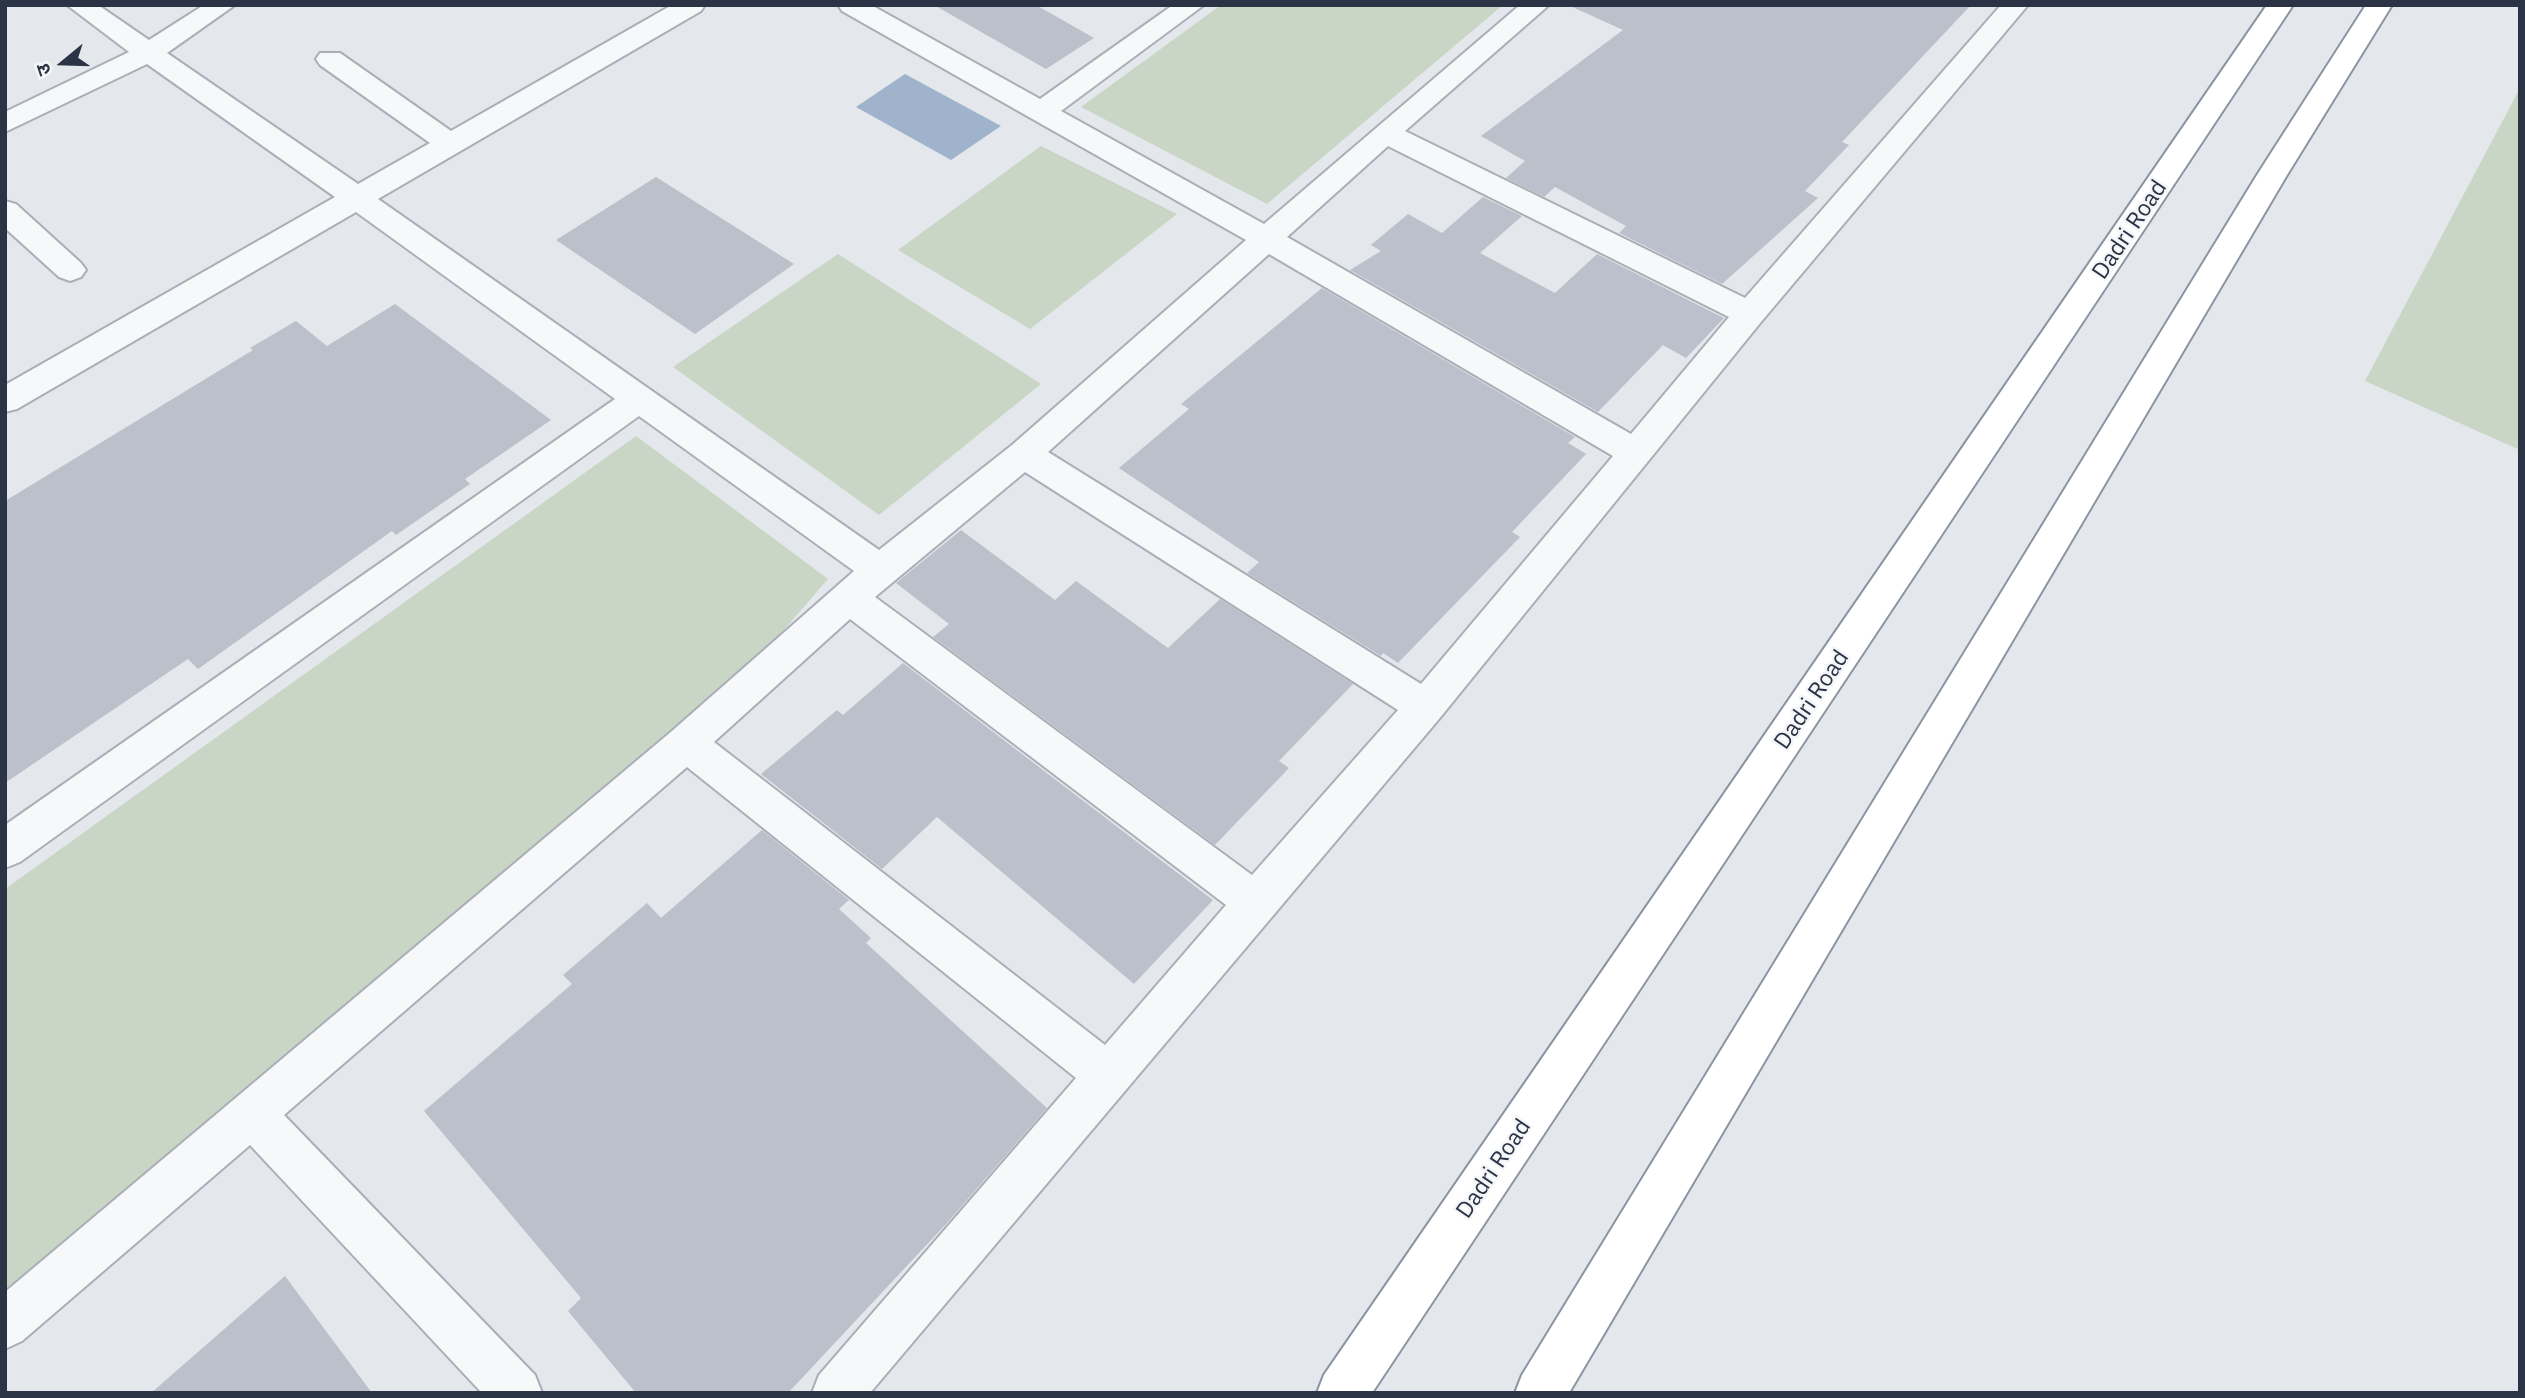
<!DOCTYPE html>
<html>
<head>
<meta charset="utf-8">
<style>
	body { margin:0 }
	#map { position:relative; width:2525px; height:1398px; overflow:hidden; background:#e4e7ec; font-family:"IBM Plex Sans","Noto Sans Devanagari",sans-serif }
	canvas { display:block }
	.frame { position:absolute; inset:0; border:7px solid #2b3445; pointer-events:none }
	.north { position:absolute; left:28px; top:28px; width:70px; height:70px; -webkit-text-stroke:5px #f4f6f9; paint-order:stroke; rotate:251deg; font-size:19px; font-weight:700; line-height:28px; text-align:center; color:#2b3445 }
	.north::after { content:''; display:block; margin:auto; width:24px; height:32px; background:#2b3445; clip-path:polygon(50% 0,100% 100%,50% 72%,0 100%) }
</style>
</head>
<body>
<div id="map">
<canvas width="2525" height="1398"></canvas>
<div class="frame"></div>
<div class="north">उ</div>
</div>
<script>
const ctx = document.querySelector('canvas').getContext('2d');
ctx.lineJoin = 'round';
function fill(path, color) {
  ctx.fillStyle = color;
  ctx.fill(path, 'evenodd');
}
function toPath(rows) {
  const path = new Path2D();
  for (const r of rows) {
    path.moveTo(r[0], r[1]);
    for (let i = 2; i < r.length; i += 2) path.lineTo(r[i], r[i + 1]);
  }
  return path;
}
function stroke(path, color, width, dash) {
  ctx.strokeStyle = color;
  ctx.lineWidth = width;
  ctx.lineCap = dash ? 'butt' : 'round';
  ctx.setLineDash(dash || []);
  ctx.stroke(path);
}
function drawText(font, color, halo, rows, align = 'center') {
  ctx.font = font + ' "IBM Plex Sans",sans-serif';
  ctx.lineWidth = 5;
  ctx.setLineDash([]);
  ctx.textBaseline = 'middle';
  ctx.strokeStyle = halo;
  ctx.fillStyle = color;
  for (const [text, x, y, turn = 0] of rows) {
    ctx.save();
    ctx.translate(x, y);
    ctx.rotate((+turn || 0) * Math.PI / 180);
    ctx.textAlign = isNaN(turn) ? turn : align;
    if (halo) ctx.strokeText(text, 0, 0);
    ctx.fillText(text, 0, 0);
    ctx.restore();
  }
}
const green = toPath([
	[1221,5,1503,5,1267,204,1081,107],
	[2520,88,2520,450,2365,381],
	[1041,146,1177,214,1030,329,898,250],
	[838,254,1041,384,879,515,673,367],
	[636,436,828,579,686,743,5,1293,5,889]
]);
const water = toPath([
	[905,74,1001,126,951,160,856,107]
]);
const building = toPath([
	[934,5,1036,5,1094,38,1046,69],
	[1568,5,1971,5,1842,142,1849,145,1805,191,1818,198,1722,284,1619,233,1626,226,1555,187,1544,197,1506,178,1525,161,1481,136,1623,30],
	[656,177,794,264,695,334,556,240],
	[1483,197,1522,216,1480,253,1555,293,1597,254,1724,318,1686,358,1663,345,1598,412,1350,270,1381,251,1371,245,1408,214,1442,233],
	[1322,288,1575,437,1568,443,1586,454,1512,532,1520,537,1398,663,1383,653,1381,656,1247,573,1259,562,1119,468,1189,409,1181,404],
	[395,304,551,420,465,479,470,484,396,535,392,531,198,669,188,659,5,783,5,501,253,350,250,348,296,321,327,346],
	[961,530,1055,600,1076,581,1168,648,1220,599,1353,684,1279,761,1289,768,1215,845,933,637,949,624,896,583],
	[903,663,1213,900,1134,984,937,817,882,869,761,774,837,710,843,715],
	[762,830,849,900,839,909,871,938,866,943,1047,1108,947,1223,788,1393,636,1393,568,1311,581,1298,424,1111,572,984,563,975,647,903,661,918],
	[285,1276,372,1393,151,1393]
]);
const minor = toPath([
	[67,5,98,5,149,40,204,5,235,5,167,53,358,184,430,143,320,65,316,59,320,53,340,53,451,131,672,5,705,5,701,11,378,199,879,550,1012,445,1246,240,842,11,838,5,871,5,1040,99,1173,5,1204,5,1061,111,1264,224,1520,5,1549,5,1405,131,1745,298,2001,5,2028,5,1761,322,1439,719,870,1393,812,1393,819,1375,1076,1078,687,767,284,1115,535,1375,542,1393,482,1393,250,1145,22,1341,5,1349,5,1292,672,731,854,571,639,416,20,862,5,868,5,825,615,399,356,212,17,409,5,412,5,385,335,197,147,64,5,132,5,112,129,52,67,5],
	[1388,146,1729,317,1631,434,1287,237,1388,146],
	[1269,254,1613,456,1421,684,1048,452,1269,254],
	[1025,472,1398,710,1252,875,875,597,1025,472],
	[850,619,1226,905,1105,1045,714,742,850,619],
	[5,201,16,204,81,263,86,270,81,277,70,281,59,277,5,228,5,201]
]);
const highway = toPath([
	[2267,5,2293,5,1372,1393,1317,1393,1324,1375,2267,5],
	[2366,5,2392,5,2287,175,1569,1393,1515,1393,1522,1375,2257,175,2366,5]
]);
const streetNames = [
	["Dadri Road",2130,230,-56],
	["Dadri Road",1812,700,-56],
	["Dadri Road",1494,1169,-56]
];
fill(green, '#c9d6c5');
fill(water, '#9fb4cc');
fill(building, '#bbc0ca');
stroke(minor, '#a9aeb7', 4);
stroke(highway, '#8b94a3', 4);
fill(minor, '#f7f8fa');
fill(highway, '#fff');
drawText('23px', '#2b3445', '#f4f6f9', streetNames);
</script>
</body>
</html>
